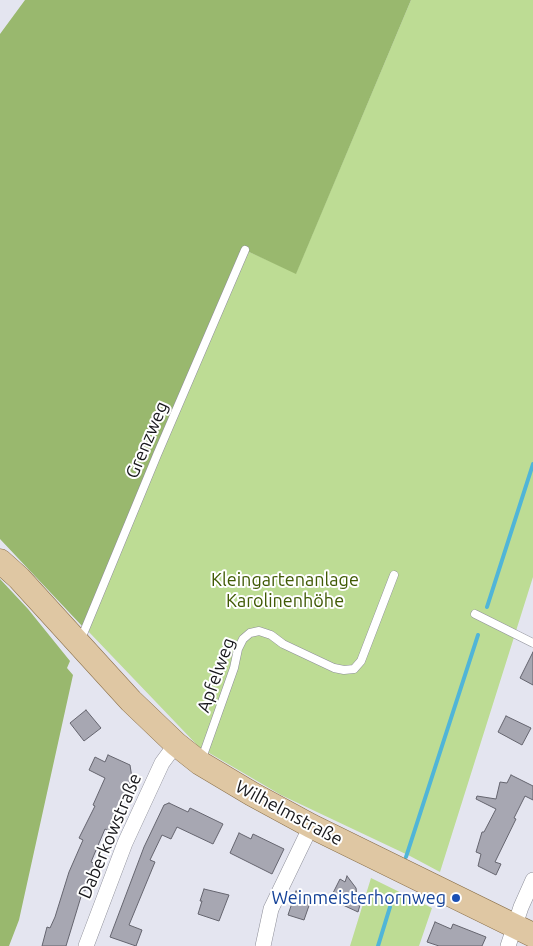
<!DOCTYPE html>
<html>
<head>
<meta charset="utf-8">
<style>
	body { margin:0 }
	canvas { display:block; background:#e4e5f0 }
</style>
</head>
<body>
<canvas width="533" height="946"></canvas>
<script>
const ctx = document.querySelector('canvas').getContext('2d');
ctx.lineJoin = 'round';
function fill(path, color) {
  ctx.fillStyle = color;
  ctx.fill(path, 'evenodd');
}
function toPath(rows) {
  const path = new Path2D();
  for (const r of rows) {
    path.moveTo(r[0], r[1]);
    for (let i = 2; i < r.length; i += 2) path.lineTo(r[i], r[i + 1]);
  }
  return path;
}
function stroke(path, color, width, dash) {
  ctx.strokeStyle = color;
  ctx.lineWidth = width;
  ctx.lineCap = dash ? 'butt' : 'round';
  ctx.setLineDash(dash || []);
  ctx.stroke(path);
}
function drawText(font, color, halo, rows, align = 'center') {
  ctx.font = font + ' Ubuntu,sans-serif';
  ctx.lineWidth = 4;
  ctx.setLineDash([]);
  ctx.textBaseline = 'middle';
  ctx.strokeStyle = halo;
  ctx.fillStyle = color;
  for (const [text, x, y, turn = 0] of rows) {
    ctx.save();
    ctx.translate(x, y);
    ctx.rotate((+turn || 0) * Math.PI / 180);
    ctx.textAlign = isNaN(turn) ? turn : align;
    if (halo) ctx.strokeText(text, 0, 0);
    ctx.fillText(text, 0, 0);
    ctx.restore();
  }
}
const green = toPath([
	[411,0,533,0,533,577,440,872,410,856,281,795,199,747,88,631,245,250,296,273],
	[371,878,432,908,419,946,350,946]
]);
const forest = toPath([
	[25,0,411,0,296,274,245,250,83,627,0,539,0,34],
	[0,579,28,609,70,661,67,668,73,675,19,920,9,946,0,946]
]);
const stream = toPath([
	[487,607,533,464],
	[406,857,478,635],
	[378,946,390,907]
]);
const building = toPath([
	[533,652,533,685,520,678,533,652],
	[86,710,101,728,84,741,70,723,86,710],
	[506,716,531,728,522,745,498,732,506,716],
	[108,755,130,765,132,778,112,825,109,831,105,829,91,862,96,864,85,891,83,890,66,946,42,946,47,927,50,928,55,917,69,872,83,840,79,838,95,806,93,805,105,778,89,770,95,757,105,762,108,755],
	[511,775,533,786,533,800,525,796,514,818,516,819,495,862,501,864,496,875,478,866,481,854,476,852,482,832,484,832,496,809,476,799,477,796,496,799,500,782,507,783,511,775],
	[169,803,188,812,190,808,223,824,213,844,177,827,171,839,162,835,150,860,155,862,129,925,142,930,136,946,110,937,144,847,164,805,169,803],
	[239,833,251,839,253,834,284,849,272,874,230,853,239,833],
	[347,876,356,888,357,896,362,898,358,912,330,899,340,879,345,882,347,876],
	[204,889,229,895,219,921,198,914,202,901,200,901,204,889],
	[296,891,312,897,304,920,288,915,296,891],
	[435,922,451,929,453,924,486,937,482,946,439,946,427,942,435,922]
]);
const lane = toPath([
	[475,614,533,643],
	[81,639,157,455,245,250],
	[201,761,234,668,238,649,243,639,250,633,259,631,271,635,283,644,334,668,344,670,354,669,361,661,394,575]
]);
const street = toPath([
	[86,946,125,843,162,763,176,744],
	[263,946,271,909,311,826],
	[508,946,521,907,533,880]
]);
const primary = toPath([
	[0,561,19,578,131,701,176,744,200,763,252,794,311,826,533,935]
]);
const markers = [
	[456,898,5,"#1a4fb4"]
];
const streetNames = [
	["Grenzweg",147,440,-67],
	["Apfelweg",216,675,-70],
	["Wilhelmstraße",289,813,28],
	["Daberkowstraße",110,836,-67]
];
const parkNames = [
	["Kleingartenanlage",285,580],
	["Karolinenhöhe",285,601]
];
const transitNames = [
	["Weinmeisterhornweg",446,898]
];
fill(green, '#bddc94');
fill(forest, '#99b86e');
stroke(stream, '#50b5d8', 4);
fill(building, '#a7a7b2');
stroke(building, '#65656f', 1);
stroke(lane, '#8e8f99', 9);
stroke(street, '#8e8f99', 16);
stroke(primary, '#8b714b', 25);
stroke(lane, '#fff', 8);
stroke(street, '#fff', 15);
stroke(primary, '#dfc7a3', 24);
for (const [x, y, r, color] of markers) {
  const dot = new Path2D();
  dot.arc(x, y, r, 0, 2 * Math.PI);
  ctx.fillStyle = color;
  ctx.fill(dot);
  stroke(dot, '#fff', 2);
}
drawText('18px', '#17171b', '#fff', streetNames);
drawText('18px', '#405a05', '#fff', parkNames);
drawText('18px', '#164399', '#fff', transitNames, 'right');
</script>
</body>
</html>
